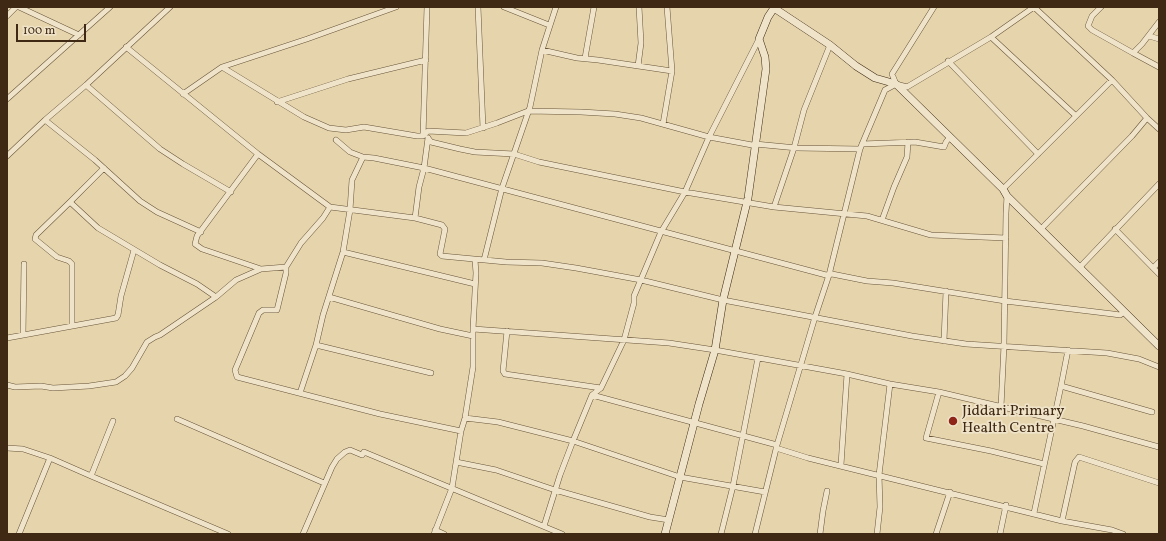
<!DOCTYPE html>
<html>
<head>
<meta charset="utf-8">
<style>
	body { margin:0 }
	#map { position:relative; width:1166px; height:541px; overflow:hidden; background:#e6d5ac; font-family:Vollkorn,serif }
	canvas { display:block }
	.frame { position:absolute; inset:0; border:8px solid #3f2914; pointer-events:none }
	.scale { position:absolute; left:16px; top:24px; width:70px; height:18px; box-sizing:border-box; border:2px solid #3f2914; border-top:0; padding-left:5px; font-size:12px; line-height:14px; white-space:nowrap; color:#3f2914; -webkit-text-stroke:3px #efe4c9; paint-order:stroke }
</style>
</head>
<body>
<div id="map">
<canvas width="1166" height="541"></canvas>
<div class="frame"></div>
<div class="scale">100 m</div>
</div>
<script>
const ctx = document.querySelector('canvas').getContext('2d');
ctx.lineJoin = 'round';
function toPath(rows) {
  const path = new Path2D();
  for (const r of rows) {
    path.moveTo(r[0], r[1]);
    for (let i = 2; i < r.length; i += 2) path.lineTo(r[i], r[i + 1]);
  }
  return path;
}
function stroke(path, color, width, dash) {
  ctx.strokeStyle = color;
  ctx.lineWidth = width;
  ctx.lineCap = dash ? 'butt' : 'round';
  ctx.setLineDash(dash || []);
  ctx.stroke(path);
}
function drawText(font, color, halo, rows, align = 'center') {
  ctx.font = font + ' Vollkorn,serif';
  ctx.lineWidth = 3.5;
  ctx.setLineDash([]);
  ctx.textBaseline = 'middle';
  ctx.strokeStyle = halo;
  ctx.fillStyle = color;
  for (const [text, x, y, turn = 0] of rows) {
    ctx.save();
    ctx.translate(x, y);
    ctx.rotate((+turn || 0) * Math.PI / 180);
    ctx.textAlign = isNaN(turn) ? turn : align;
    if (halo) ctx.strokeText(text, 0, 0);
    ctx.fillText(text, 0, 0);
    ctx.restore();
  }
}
const street = toPath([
	[19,7,79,35],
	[478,7,483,128],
	[504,7,549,25],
	[1034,7,1112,80,1147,118,1159,129],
	[1101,7,1092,16,1088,26,1092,30,1133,53],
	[7,16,16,7],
	[1159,22,1142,44,1133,53,1159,67],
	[1149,36,1159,39],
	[991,37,1076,116],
	[126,47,258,154,330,207,415,218,442,225,445,229,440,254,442,256,506,262,542,263,576,268,641,280,723,300,912,336,966,344,1107,353,1139,359,1159,367],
	[542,50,577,58,598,60,672,71],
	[585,58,594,7],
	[948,61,1038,154],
	[638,66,641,43,639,7],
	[222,67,307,39,396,7],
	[896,84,892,74,934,7],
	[86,85,160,149,183,164,231,192],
	[183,94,222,67,304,117,329,128,346,130,364,127,417,136,423,136,428,131,466,133,497,123,528,111,581,112,615,114,641,118,709,137,752,145,755,144,797,148,860,149],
	[7,99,110,7],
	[277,102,348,79,426,60],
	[45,120,95,160,140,201,157,212,201,232],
	[663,124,672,71,667,7],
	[423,136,427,7],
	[428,138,431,142,460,149,475,152,514,154,539,162,685,192,774,207,867,216,931,235,1006,238],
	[862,144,915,142,944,147,946,142,950,137],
	[258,154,197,236,195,244,202,249,261,269],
	[7,156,45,120,86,85,170,7],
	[363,157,374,158,424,168,826,275,832,274,867,281,893,283,1005,301,1113,314,1120,315,1124,312],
	[1003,189,1112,80],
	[70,202,98,228,160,265,197,284,216,297],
	[774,207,794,148,804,110,830,45],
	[415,218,419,187,424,168,428,138],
	[882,220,894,187,907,157,908,142],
	[1041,229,1132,136,1147,118],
	[1115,229,1159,274],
	[343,252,475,284],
	[484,260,502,188,530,107,542,50,556,7],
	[286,267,286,273,277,310,263,310,259,313,238,363,235,370,237,377,380,414,461,431],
	[1080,267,1159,184],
	[1153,268,1159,262],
	[329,297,440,329,473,336],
	[72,325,72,264,69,261,57,257,35,239,36,235,70,202,104,168],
	[473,329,669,343,715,350,847,374,890,384,939,392,1083,426,1159,447],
	[507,331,503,371,505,374,601,388],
	[23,335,24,264],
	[7,338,116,318,118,315,121,296,134,250],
	[944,341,946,291],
	[316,345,431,373],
	[7,385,15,387,41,386,53,388,89,386,116,382,125,376,132,368,147,342,155,337,160,335,216,297,236,280,261,269,286,267,301,243,323,218,330,207],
	[1061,386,1152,412],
	[939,392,926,438,991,451,1044,464],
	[300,393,316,345,323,315,343,252,350,210,352,180,363,157,350,152,336,140],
	[592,395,777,445],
	[1001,407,1004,345,1006,213,1007,196],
	[465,418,498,422,573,441,680,477,765,492],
	[177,419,324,483],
	[7,448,23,449,50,458,91,476,228,534],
	[776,448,808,458,1062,521,1112,530,1123,534],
	[456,462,496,470,555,490,650,517,669,520],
	[841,465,847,374],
	[91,476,113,421],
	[1034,513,1061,386,1068,350],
	[1062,521,1075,462,1079,457,1159,483],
	[544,526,560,475,573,441,592,395,601,388,624,340,634,303,634,296,661,232,685,192,709,137,759,39],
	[435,530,444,534],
	[19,534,50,458],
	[303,534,332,467,337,459,345,452,350,450,362,455,364,452,562,534],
	[434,534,452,488,461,431,465,418,473,367,473,329,476,273,475,260],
	[721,534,733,486,758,358],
	[755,534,777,445,815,317,829,275,860,149,885,90,896,84,907,87,991,37,1034,7],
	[820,534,823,511,827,491],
	[877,534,880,507,879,475,890,384],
	[936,534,950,492],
	[1000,534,1006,505]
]);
const secondary = toPath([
	[665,534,699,404,715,350,723,300,748,198,766,69,765,57,759,39,768,17,774,8,830,45,856,66,875,78,896,84,1003,189,1007,196,1159,346]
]);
const markers = [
	[953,421,5,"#8f2418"]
];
const poiNames = [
	["Jiddari Primary",962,412],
	["Health Centre",962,429]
];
stroke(street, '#69543a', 6);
stroke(secondary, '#3f2914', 8);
stroke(street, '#efe4c9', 5);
stroke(secondary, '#efe4c9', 7);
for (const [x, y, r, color] of markers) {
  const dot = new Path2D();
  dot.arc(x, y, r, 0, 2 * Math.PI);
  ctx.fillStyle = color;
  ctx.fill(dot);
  stroke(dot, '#efe4c9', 1.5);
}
drawText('15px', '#3f2914', '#efe4c9', poiNames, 'left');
</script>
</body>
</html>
